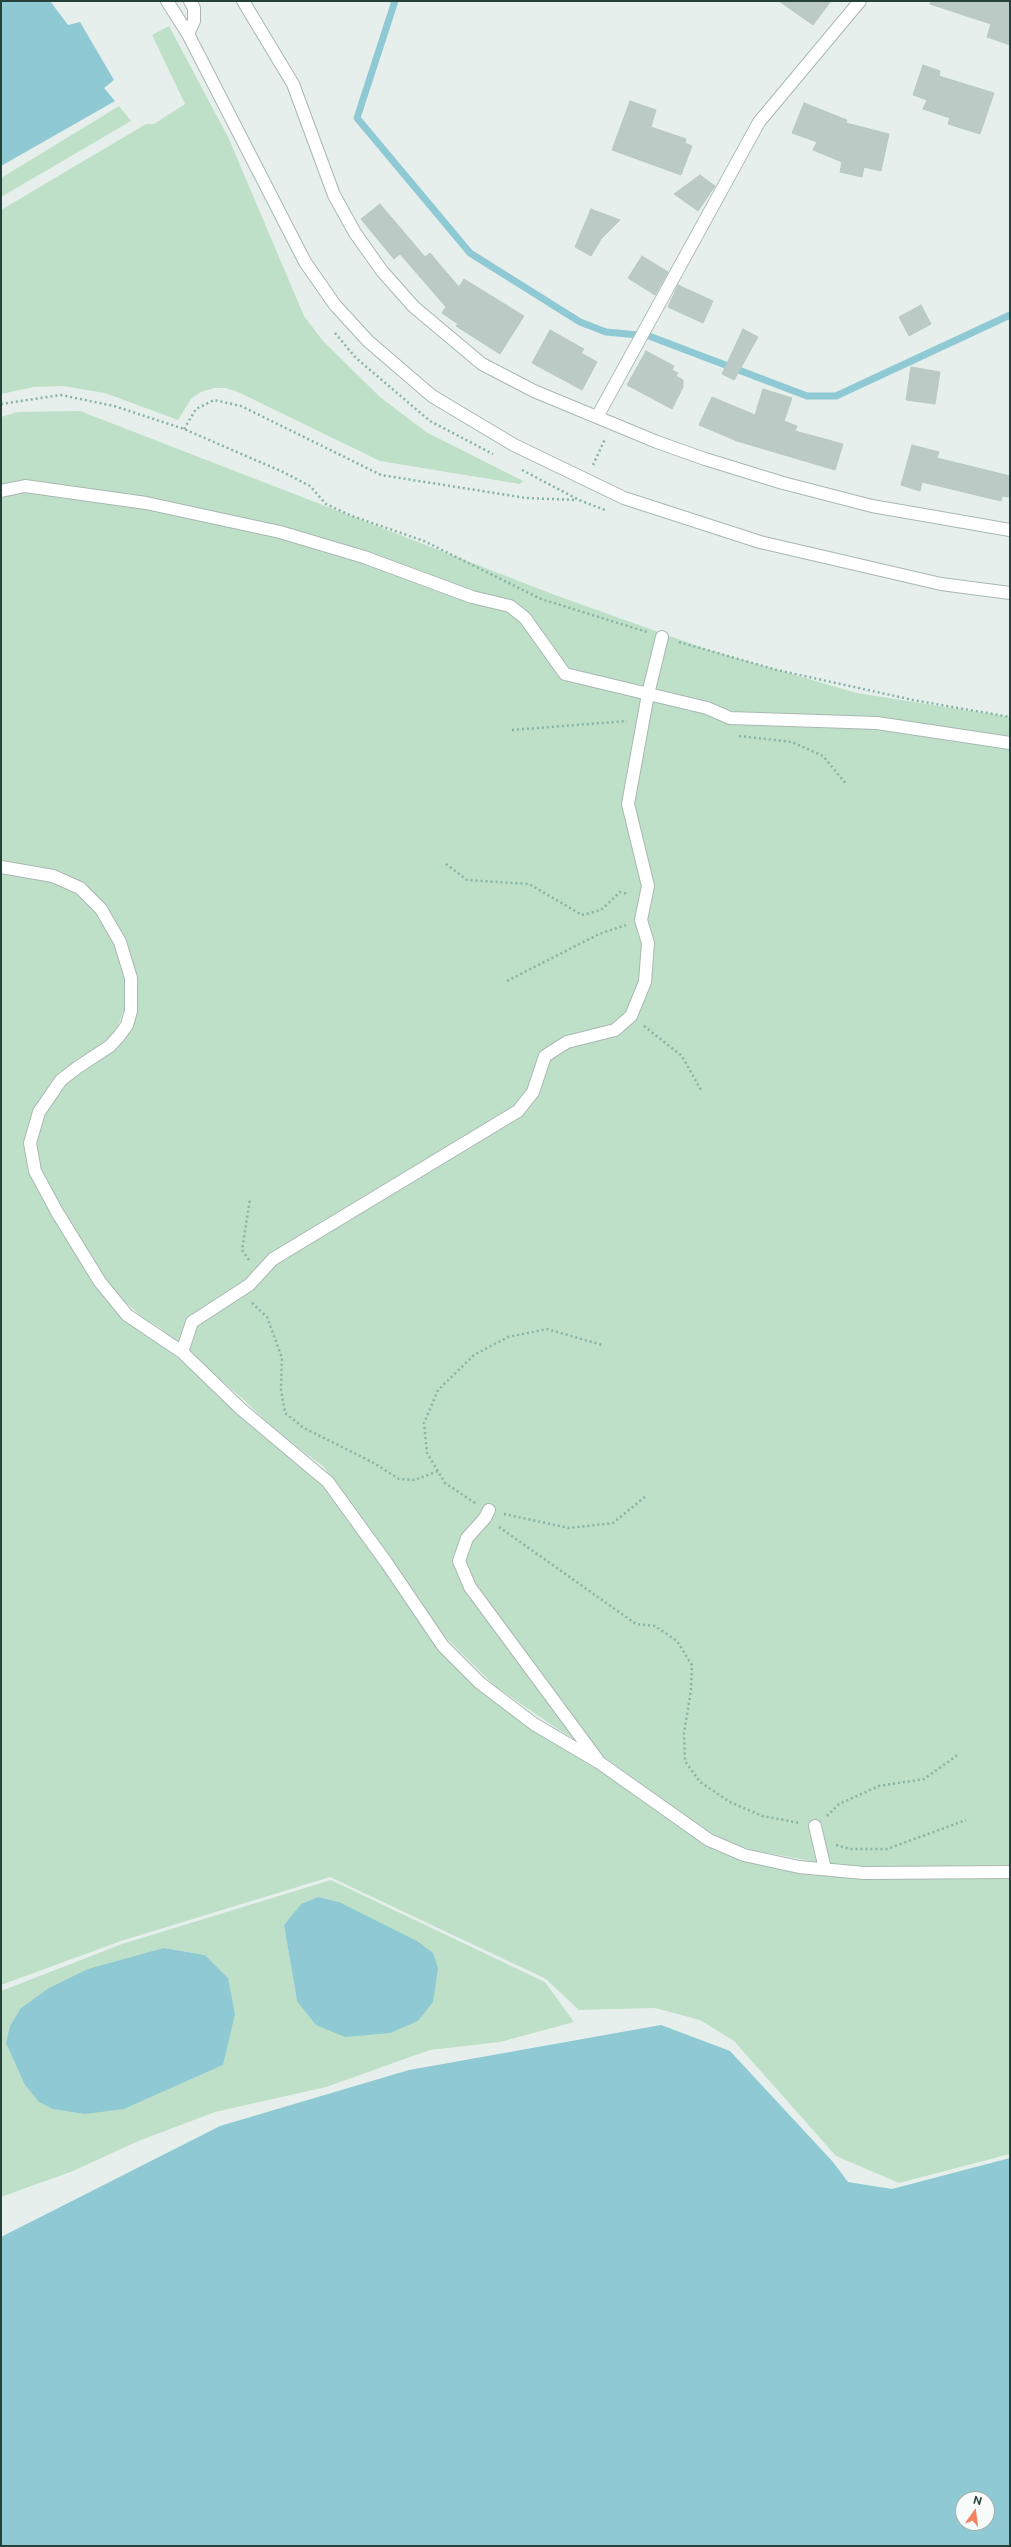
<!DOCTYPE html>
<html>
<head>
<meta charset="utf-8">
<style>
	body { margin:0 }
	#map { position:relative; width:1011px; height:2547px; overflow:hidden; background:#e6efeb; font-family:"Public Sans",sans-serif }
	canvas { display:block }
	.frame { position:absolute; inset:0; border:2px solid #24423a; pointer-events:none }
	.north { position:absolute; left:955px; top:2491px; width:40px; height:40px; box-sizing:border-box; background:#f7fbf9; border:1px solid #a3b1ad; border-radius:50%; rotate:14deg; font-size:11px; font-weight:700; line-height:16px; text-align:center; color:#24423a }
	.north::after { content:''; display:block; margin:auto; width:14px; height:18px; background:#f4845f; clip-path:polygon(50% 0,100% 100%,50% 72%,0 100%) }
</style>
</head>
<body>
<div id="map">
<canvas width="1011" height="2547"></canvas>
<div class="frame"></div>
<div class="north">N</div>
</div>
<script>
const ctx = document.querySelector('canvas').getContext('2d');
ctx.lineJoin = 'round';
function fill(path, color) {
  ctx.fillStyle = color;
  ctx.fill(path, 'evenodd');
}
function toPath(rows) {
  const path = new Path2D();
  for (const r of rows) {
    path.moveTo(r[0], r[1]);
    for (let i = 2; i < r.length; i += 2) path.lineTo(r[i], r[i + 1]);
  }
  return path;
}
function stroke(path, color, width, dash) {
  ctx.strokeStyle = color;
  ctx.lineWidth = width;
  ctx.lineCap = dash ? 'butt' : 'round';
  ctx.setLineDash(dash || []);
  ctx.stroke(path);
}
const green = toPath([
	[169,26,229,139,304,316,323,341,380,397,426,432,523,481,520,484,380,461,238,392,226,388,214,388,201,392,191,399,178,420,105,393,63,386,34,387,1,394,1,210,146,124,154,124,185,104,152,35],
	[119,106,131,121,1,197,1,178],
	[80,411,555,595,709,650,857,693,1010,717,1010,1865,848,1868,752,1850,716,1838,604,1757,556,1728,495,1686,440,1632,324,1467,278,1433,243,1399,160,1328,143,1318,112,1290,94,1264,40,1171,36,1150,37,1132,42,1115,59,1090,135,1016,138,994,134,973,123,940,107,906,85,886,55,870,1,862,1,417,18,412],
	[1,872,55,883,72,890,96,914,113,941,127,982,125,1008,114,1036,38,1104,25,1136,27,1168,47,1205,101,1288,220,1396,322,1482,354,1524,434,1640,465,1677,506,1710,556,1744,600,1769,725,1854,773,1866,873,1878,1010,1878,1010,2154,899,2183,836,2156,734,2041,700,2020,655,2008,579,2010,546,1979,330,1877,121,1941,1,1985],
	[331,1880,545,1982,574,2022,500,2042,430,2050,326,2087,215,2112,136,2142,73,2171,1,2197,1,1991,122,1944],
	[318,1897,339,1902,297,2001,284,1925,301,1904],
	[164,1948,205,1955,228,1978,223,2065,124,2109]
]);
const water = toPath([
	[1,1,50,1,68,25,80,22,114,80,104,88,115,101,1,166],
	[318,1897,339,1902,417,1941,433,1953,438,1968,433,2002,418,2021,390,2033,345,2037,316,2025,297,2001,284,1925,301,1904],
	[164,1948,205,1955,228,1978,235,2014,223,2065,124,2109,85,2114,53,2109,39,2102,25,2085,6,2043,10,2026,21,2008,49,1988,88,1969],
	[661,2025,730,2051,833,2162,848,2182,892,2189,1010,2158,1010,2546,1,2546,1,2237,220,2126,409,2070],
	[963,2499,987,2499,987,2523,963,2523]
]);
const stream = toPath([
	[395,1,357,118,470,253,580,322,606,332,649,336,807,396,836,396,1010,315]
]);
const building = toPath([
	[779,1,831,1,813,25,779,1],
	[931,1,1010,1,1010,45,987,37,991,24,930,4,931,1],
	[923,65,940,71,939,76,994,93,980,134,948,124,950,118,923,109,927,100,913,95,923,65],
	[630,101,656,110,651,127,686,139,685,143,692,146,681,175,612,150,630,101],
	[804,103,847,120,846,123,889,134,881,171,864,167,862,177,840,172,842,162,813,150,817,142,792,133,804,103],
	[700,175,715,186,698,211,674,194,700,175],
	[380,204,425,257,430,253,459,287,464,279,524,316,500,354,456,326,458,324,442,313,446,307,400,254,394,259,361,219,380,204],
	[591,209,620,220,601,239,591,256,575,247,591,209],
	[642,256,668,272,655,295,628,278,642,256],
	[678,285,713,301,703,323,668,307,678,285],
	[921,305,931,324,909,336,899,317,921,305],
	[743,329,758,337,734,380,722,374,743,329],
	[550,330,584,349,581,353,597,362,582,390,532,363,550,330],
	[646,351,674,366,672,370,678,373,676,376,683,380,683,387,672,409,627,385,646,351],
	[911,367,940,372,935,404,906,400,911,367],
	[763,389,792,398,784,421,797,426,795,431,843,444,835,470,737,441,699,425,712,397,755,415,763,389],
	[912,445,939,452,937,458,1010,476,1010,497,1002,496,1001,501,922,482,920,491,901,485,912,445]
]);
const path = toPath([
	[335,333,356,358,430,421,493,454],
	[1,404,61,395,114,406,184,429,283,472,310,486,326,504,352,516,424,541,541,599,647,632],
	[184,429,196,409,214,400,241,406,381,475,526,498,577,500],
	[593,465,605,439],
	[522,470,579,500,605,510],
	[679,642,777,670,913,700,1010,717],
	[512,730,627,721],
	[739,736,792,742,823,756,847,785],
	[446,864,467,880,529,884,582,915,601,910,620,892,629,894],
	[507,981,599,934,626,925],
	[644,1026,682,1056,702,1092],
	[249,1260,242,1250,250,1199],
	[252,1303,267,1317,282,1358,281,1390,285,1413,304,1428,374,1463,399,1479,415,1480,438,1471],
	[475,1503,445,1483,427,1453,424,1423,438,1390,474,1355,508,1337,547,1329,602,1345],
	[504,1514,569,1528,613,1523,646,1496],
	[499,1527,636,1624,655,1626,677,1641,692,1665,691,1690,684,1733,685,1761,700,1782,730,1802,762,1816,800,1823],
	[827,1816,839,1804,879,1786,924,1779,959,1754],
	[836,1845,850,1849,887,1849,966,1820]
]);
const minor = toPath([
	[167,1,188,34,305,262,335,305,368,341,432,396,514,445,624,498,760,542,941,584,1010,593],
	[243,1,293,84,334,195,355,233,382,271,414,307,482,364,534,391,657,442,705,459,783,483,872,506,1010,530],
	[188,34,194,21,194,8,190,1],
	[597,417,759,122,860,1],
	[1,491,25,486,146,503,280,532,364,557,472,597,510,606,525,618,565,674,707,708,730,718,877,723,1010,743],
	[1,867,53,876,80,888,101,909,120,942,131,978,131,1011,127,1025,119,1036,110,1046,78,1067,61,1080,39,1112,30,1143,35,1171,57,1212,100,1282,127,1315,182,1352,241,1409,328,1482,386,1562,443,1646,480,1683,534,1724,600,1763,709,1840,744,1855,799,1867,864,1873,1010,1872],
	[182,1352,192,1322,249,1285,273,1259,518,1111,533,1092,545,1056,567,1042,615,1030,631,1016,645,982,648,943,641,920,648,886,628,804,648,694,662,637],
	[489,1510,485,1518,467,1538,459,1561,470,1587,597,1759],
	[815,1826,825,1869]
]);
fill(green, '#bfe0c8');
fill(water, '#8ec9d4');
stroke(stream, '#8ec9d4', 7);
fill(building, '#bbcac4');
stroke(building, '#b8c9c2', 1);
stroke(minor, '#a8b8b2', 14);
stroke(path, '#86b3a5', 2.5, [2, 3]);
stroke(minor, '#fff', 12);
</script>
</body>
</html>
